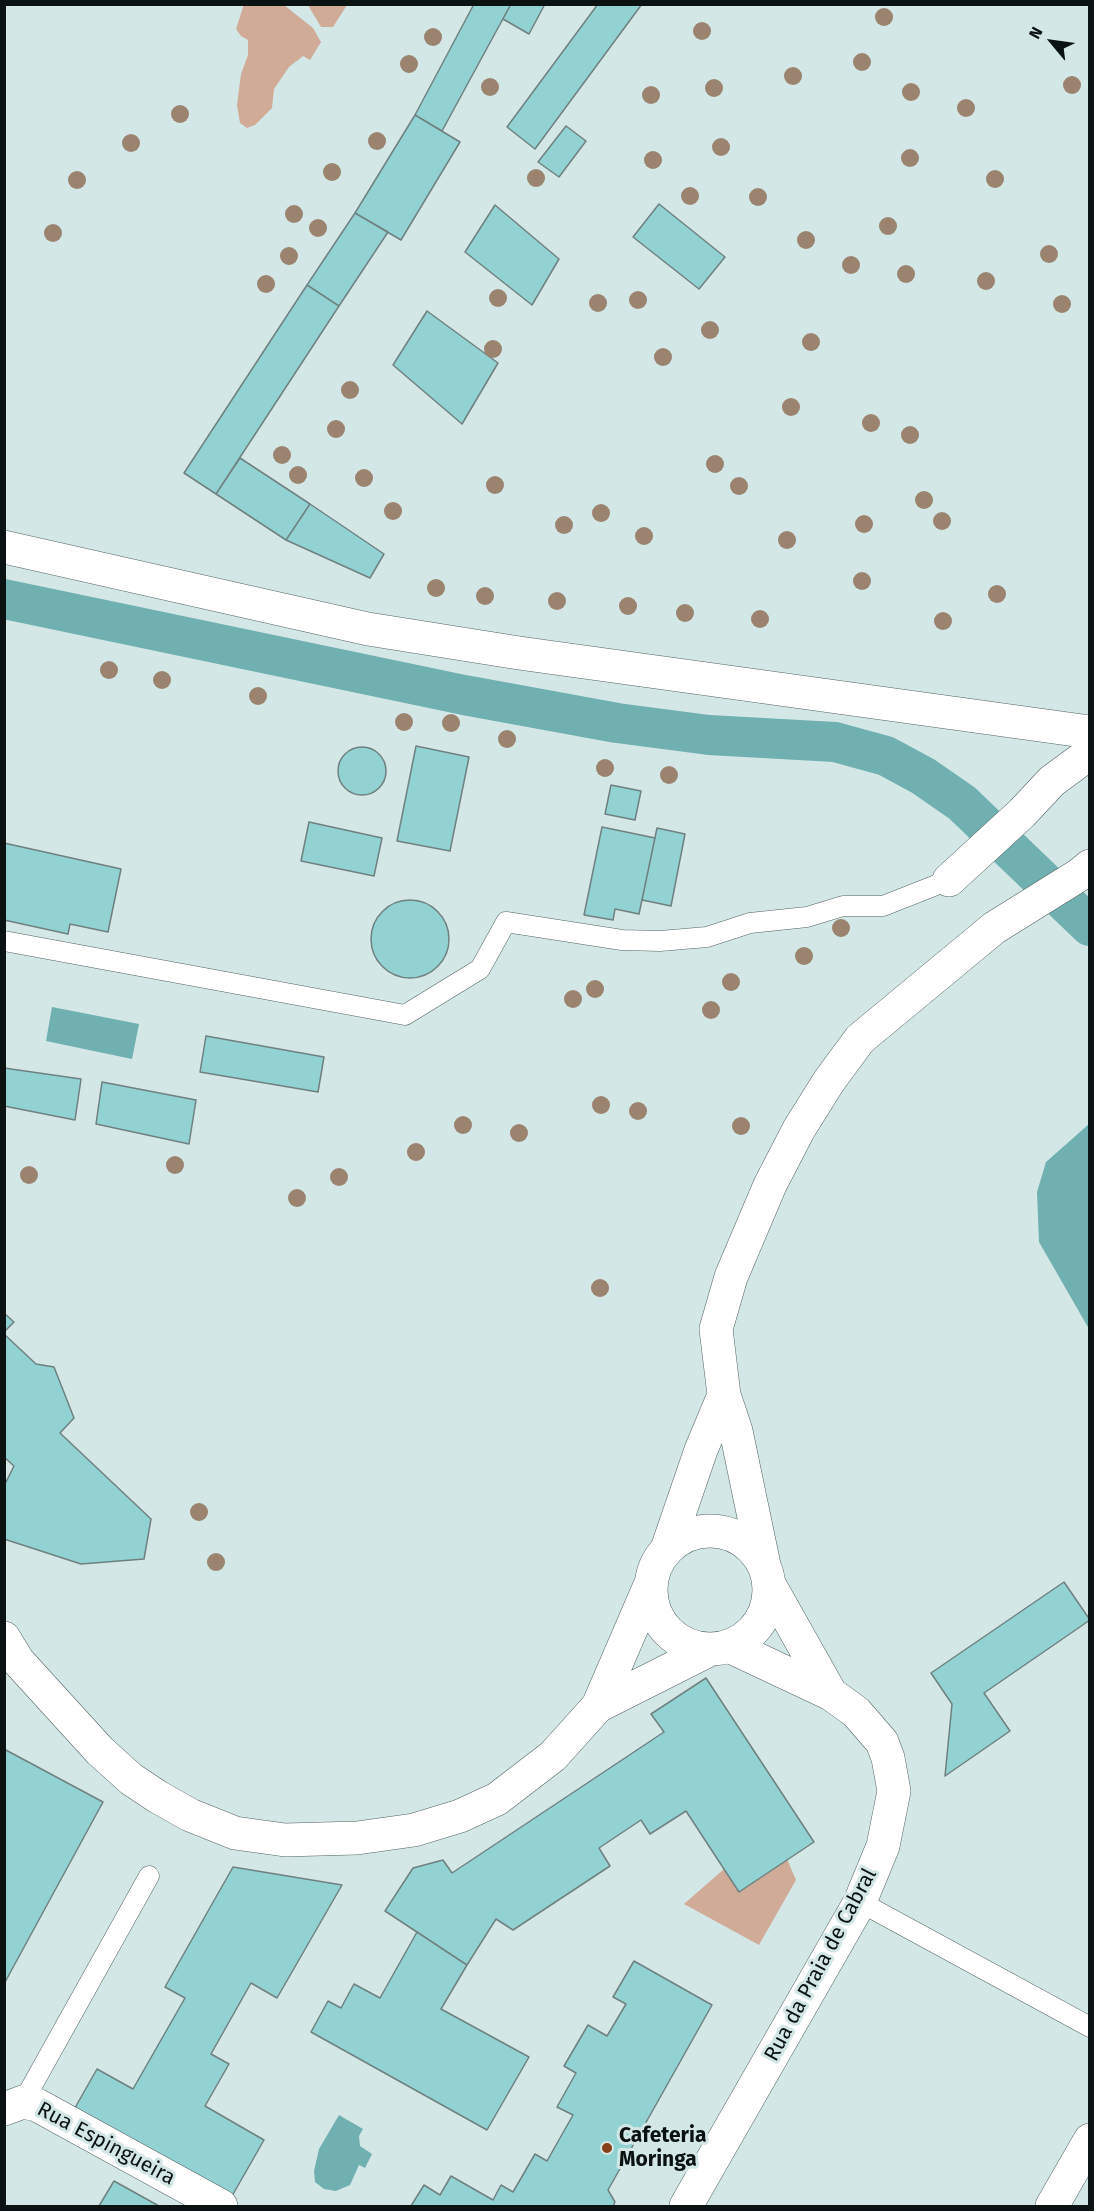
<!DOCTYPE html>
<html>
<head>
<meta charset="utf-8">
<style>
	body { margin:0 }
	#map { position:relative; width:1094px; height:2211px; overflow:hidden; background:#d4e7e7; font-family:"Fira Sans",sans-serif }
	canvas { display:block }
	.frame { position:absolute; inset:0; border:6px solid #0b1212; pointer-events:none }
	.north { position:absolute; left:1022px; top:12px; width:60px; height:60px; -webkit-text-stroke:4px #d4e7e7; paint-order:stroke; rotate:299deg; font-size:16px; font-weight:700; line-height:24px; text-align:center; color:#0b1212 }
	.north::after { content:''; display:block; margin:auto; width:21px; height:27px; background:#0b1212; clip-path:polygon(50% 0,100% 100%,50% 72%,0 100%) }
</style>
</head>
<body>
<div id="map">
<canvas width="1094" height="2211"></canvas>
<div class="frame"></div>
<div class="north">N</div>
</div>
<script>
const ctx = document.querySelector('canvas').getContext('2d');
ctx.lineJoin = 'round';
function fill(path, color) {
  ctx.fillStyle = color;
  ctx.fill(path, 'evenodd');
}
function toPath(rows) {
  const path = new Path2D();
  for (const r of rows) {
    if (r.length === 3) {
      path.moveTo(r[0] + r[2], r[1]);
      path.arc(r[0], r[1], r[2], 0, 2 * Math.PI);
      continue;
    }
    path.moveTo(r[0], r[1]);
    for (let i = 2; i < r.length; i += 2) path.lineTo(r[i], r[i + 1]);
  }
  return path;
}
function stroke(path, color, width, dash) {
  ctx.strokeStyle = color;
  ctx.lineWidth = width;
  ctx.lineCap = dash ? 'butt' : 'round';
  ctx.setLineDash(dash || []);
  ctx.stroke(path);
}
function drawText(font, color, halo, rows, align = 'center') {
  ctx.font = font + ' "Fira Sans",sans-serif';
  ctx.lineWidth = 6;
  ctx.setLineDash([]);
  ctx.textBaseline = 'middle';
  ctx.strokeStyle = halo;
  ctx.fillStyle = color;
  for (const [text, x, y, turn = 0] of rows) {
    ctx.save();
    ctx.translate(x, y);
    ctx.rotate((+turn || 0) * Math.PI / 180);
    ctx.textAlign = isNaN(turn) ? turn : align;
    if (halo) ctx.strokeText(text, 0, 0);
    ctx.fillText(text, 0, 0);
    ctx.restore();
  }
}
const green = toPath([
	[244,4,284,5,313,28,321,42,310,60,303,56,289,67,274,89,272,108,255,125,247,128,240,123,237,105,241,74,248,55,248,40,241,36,236,29],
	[308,5,347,5,333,27,321,27],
	[787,1859,796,1880,759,1945,684,1904,724,1869,739,1892]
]);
const water = toPath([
	[52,1007,139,1024,132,1059,46,1041],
	[1089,1124,1089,1329,1039,1242,1037,1192,1046,1162],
	[339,2115,363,2129,359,2136,360,2146,372,2154,365,2168,359,2165,350,2185,336,2191,324,2189,315,2182,314,2171,319,2149]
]);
const canal = toPath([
	[4,599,464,695,617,723,709,735,835,742,886,756,923,776,962,803,1090,926]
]);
const building = toPath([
	[474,4,511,4,442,131,415,115,474,4],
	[511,4,545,4,529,34,503,19,511,4],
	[598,4,642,4,535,149,507,127,598,4],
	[415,115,460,142,401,240,355,213,415,115],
	[566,126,586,141,559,177,538,162,566,126],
	[659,204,725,257,699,289,633,237,659,204],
	[495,205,559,259,532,305,465,252,495,205],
	[355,213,388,232,339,306,307,285,355,213],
	[307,285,339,306,216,494,184,473,307,285],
	[427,311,498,363,462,424,393,365,427,311],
	[240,458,310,504,286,540,216,494,240,458],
	[310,504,384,554,370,578,286,540,310,504],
	[416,746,469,757,450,851,397,841,416,746],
	[362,771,24],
	[611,785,641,791,635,820,605,814,611,785],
	[309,822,382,838,374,876,301,861,309,822],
	[602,827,655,838,639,914,615,909,613,920,584,915,602,827],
	[657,828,685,834,671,906,642,900,657,828],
	[4,843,121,869,108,932,70,924,68,934,4,920,4,843],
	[410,939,39],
	[206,1036,324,1057,318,1092,200,1072,206,1036],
	[4,1068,81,1079,75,1120,4,1106,4,1068],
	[102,1082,196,1100,189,1144,96,1124,102,1082],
	[4,1313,14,1322,4,1332,4,1313],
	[4,1334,36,1364,54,1367,74,1418,60,1433,151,1519,144,1559,81,1564,4,1539,4,1486,14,1466,4,1457,4,1334],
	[1064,1582,1090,1620,984,1693,1010,1731,945,1776,952,1704,931,1673,1064,1582],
	[706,1678,814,1842,739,1892,686,1811,650,1834,641,1820,599,1848,610,1866,513,1930,496,1919,467,1965,385,1911,413,1868,443,1860,452,1873,664,1732,651,1714,706,1678],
	[4,1749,103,1802,4,1984,4,1749],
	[233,1867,342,1885,277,1998,251,1983,211,2054,229,2064,205,2106,264,2140,228,2203,72,2113,97,2069,133,2089,185,1998,165,1987,233,1867],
	[417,1932,467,1965,441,2009,529,2057,487,2130,311,2032,328,2001,341,2008,354,1984,380,1998,417,1932],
	[634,1961,712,2005,608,2190,615,2202,613,2206,411,2206,424,2185,440,2195,451,2176,493,2200,501,2185,513,2192,535,2154,547,2161,573,2115,557,2107,576,2073,564,2066,588,2025,607,2036,626,2004,613,1997,634,1961],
	[114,2181,159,2206,99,2206,114,2181]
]);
const lane = toPath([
	[4,941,405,1015,480,969,506,922,622,940,660,941,707,937,750,923,807,917,843,906,883,906,949,880],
	[860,1902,1090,2027],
	[23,2102,149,1876]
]);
const street = toPath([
	[4,547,368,629,519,653,1090,732],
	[949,880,1022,813,1052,781,1090,753],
	[769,1584,831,1694],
	[4,2109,23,2102,37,2105,221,2206],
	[686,2206,860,1902,883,1846,894,1791,888,1758,882,1742,856,1712,831,1694,729,1646],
	[1052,2206,1090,2140]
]);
const secondary = toPath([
	[710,1590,59],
	[667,1549,701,1450,724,1395],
	[764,1565,736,1431,724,1395,716,1329,731,1277,770,1185,799,1129,829,1081,860,1039,994,928,1079,875,1090,866],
	[4,1638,18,1661,100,1751,131,1779,158,1797,190,1815,235,1833,285,1840,357,1838,414,1830,460,1816,497,1799,553,1756,598,1706,651,1583],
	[598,1706,709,1650]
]);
const trees = [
	[884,17],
	[702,31],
	[433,37],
	[862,62],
	[409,64],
	[793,76],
	[1072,85],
	[490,87],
	[714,88],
	[911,92],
	[651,95],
	[966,108],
	[180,114],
	[377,141],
	[131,143],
	[721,147],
	[910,158],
	[653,160],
	[332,172],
	[536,178],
	[995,179],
	[77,180],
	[690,196],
	[758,197],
	[294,214],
	[888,226],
	[318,228],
	[53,233],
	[806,240],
	[1049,254],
	[289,256],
	[851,265],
	[906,274],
	[986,281],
	[266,284],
	[498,298],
	[638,300],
	[598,303],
	[1062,304],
	[710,330],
	[811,342],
	[493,349],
	[663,357],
	[350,390],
	[791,407],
	[871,423],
	[336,429],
	[910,435],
	[282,455],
	[715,464],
	[298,475],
	[364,478],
	[495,485],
	[739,486],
	[924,500],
	[393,511],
	[601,513],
	[942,521],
	[864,524],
	[564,525],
	[644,536],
	[787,540],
	[862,581],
	[436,588],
	[997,594],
	[485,596],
	[557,601],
	[628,606],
	[685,613],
	[760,619],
	[943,621],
	[109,670],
	[162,680],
	[258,696],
	[404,722],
	[451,723],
	[507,739],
	[605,768],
	[669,775],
	[841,928],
	[804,956],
	[731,982],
	[595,989],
	[573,999],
	[711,1010],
	[601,1105],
	[638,1111],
	[463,1125],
	[741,1126],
	[519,1133],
	[416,1152],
	[175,1165],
	[29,1175],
	[339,1177],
	[297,1198],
	[600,1288],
	[199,1512],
	[216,1562]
];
const markers = [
	[607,2148,6,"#864118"]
];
const streetNames = [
	["Rua da Praia de Cabral",821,1965,-62],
	["Rua Espingueira",106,2144,28]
];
const poiNames = [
	["Cafeteria",619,2136],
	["Moringa",619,2160]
];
fill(green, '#d0ab98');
fill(water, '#70b0b0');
stroke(canal, '#70b0b0', 40);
fill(building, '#92d2d2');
stroke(building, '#6f8080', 1.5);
stroke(lane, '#536363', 21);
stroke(street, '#536363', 34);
stroke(secondary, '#536363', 34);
stroke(lane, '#fff', 20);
stroke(street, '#fff', 33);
stroke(secondary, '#fff', 33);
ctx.fillStyle = '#9a836f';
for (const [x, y] of trees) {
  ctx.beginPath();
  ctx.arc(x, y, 9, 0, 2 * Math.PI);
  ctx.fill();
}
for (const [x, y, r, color] of markers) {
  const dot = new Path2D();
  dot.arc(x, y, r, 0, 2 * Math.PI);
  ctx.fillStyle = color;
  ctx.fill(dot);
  stroke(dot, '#d4e7e7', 2);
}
drawText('21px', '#0b1212', '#d4e7e7', streetNames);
drawText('bold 21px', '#0b1212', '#d4e7e7', poiNames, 'left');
</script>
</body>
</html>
